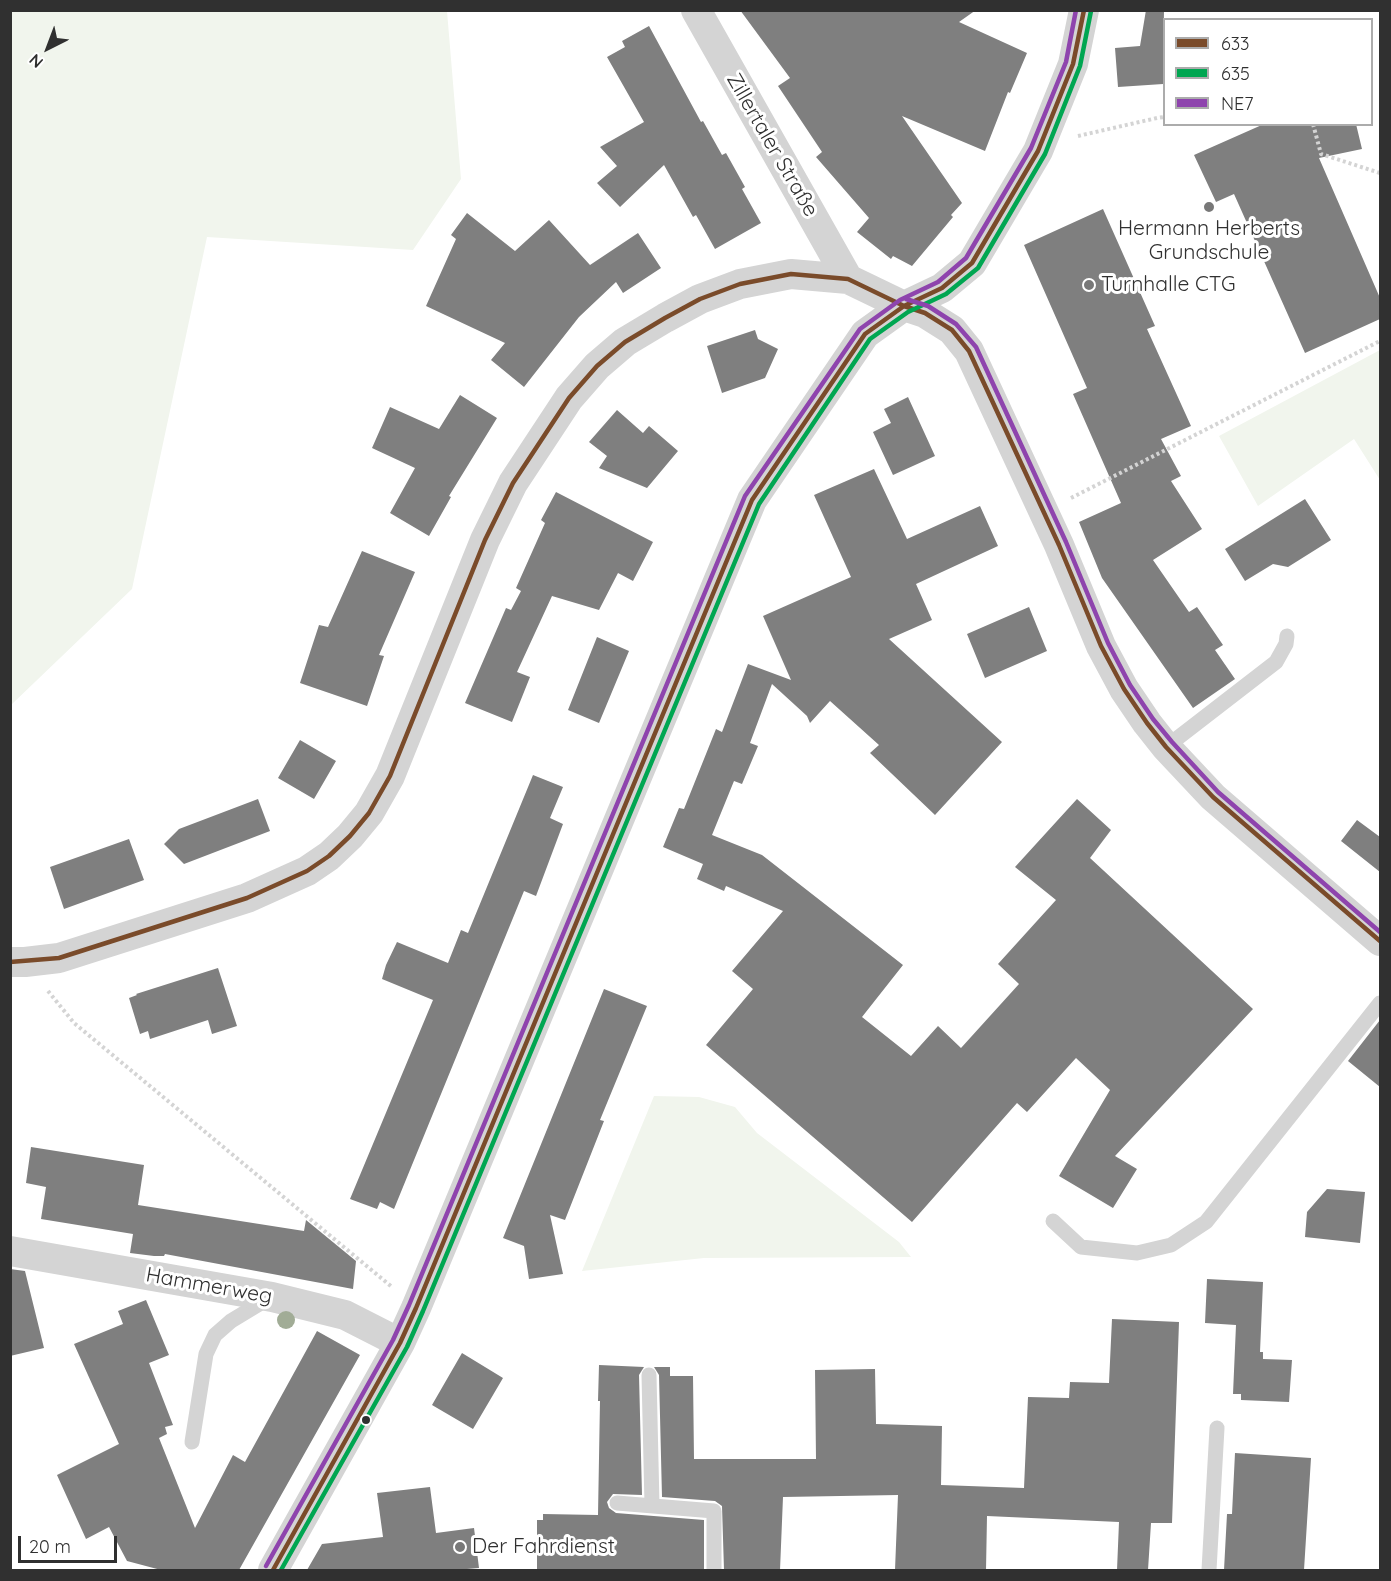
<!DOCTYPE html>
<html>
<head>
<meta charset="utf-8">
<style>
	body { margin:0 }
	#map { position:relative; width:1391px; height:1581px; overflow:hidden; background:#fff; font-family:Quicksand,sans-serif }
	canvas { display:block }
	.frame { position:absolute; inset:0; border:12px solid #303030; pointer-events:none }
	.legend { position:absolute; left:1163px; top:18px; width:210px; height:108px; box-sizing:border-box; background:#fff; border:2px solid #acacac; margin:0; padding:8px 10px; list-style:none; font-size:18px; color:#303030 }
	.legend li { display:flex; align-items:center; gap:12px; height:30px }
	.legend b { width:30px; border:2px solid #acacac }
	.north { position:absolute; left:18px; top:18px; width:60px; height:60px; -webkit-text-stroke:4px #fff; paint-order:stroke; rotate:222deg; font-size:16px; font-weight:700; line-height:24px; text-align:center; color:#303030 }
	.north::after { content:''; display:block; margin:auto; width:21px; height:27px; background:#303030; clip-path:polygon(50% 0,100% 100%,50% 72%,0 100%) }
	.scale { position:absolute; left:18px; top:1536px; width:99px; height:27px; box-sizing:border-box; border:3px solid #303030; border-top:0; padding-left:8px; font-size:18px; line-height:21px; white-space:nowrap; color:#303030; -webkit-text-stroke:4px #fff; paint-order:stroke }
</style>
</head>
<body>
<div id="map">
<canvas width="1391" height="1581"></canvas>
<div class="frame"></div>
<ul class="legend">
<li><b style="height:8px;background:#7a4b2a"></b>633</li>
<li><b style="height:8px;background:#00a651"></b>635</li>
<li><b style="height:8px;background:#8e44ad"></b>NE7</li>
</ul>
<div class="north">N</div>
<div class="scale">20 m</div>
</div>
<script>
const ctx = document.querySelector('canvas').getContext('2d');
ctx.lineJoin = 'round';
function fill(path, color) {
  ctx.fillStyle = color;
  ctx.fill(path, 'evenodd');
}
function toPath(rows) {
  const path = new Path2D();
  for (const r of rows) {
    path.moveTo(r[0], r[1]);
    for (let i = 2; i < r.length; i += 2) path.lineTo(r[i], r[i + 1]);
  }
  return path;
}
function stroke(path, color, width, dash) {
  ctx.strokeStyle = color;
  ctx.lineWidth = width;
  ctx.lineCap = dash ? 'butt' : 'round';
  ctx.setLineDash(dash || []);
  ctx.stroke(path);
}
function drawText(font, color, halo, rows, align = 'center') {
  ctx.font = font + ' Quicksand,sans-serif';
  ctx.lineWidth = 6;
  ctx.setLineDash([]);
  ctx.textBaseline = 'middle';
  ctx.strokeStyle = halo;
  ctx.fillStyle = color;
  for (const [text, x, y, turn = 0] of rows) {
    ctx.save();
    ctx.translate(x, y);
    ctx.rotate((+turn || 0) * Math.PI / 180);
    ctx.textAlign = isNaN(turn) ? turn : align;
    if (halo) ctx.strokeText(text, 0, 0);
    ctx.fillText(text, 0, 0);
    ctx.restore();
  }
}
const green = toPath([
	[10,11,447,11,461,179,413,250,207,237,132,589,11,705],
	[1380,350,1380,480,1354,439,1258,506,1219,436],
	[654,1096,699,1097,735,1107,757,1133,899,1242,911,1257,704,1258,582,1271]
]);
const building = toPath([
	[740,10,976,10,959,22,1027,53,1010,93,1008,92,985,151,902,116,962,203,951,215,953,217,912,266,893,256,891,259,857,232,869,218,816,157,822,152,778,86,790,78],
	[1146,10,1164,10,1163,84,1118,87,1115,48,1140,46],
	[649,26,701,122,703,121,722,155,726,153,745,187,742,189,761,223,715,249,696,215,693,217,664,165,620,207,597,183,617,166,600,147,644,122,607,57,625,47,622,41],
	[1264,124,1356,124,1362,149,1319,158,1380,298,1380,319,1305,353,1234,194,1216,202,1194,155],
	[1103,209,1155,326,1147,329,1191,426,1161,439,1181,476,1171,481,1202,529,1153,560,1189,612,1197,607,1223,645,1215,650,1235,679,1193,708,1102,578,1079,522,1121,503,1073,394,1087,388,1024,245],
	[467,213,515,251,549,220,590,265,638,233,661,268,623,293,616,282,579,317,524,387,491,360,505,343,426,306,456,239,451,235],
	[755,330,758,339,778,349,765,378,722,393,707,346],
	[460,395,497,418,449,496,451,497,429,536,390,513,415,468,372,448,390,407,439,429],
	[908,397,935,456,893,475,873,432,891,423,884,409],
	[617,410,643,433,649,426,678,451,647,488,599,468,607,456,589,442],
	[874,469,907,539,980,506,998,546,916,584,932,620,889,639,1002,742,935,815,870,753,879,745,830,701,810,723,807,716,772,684,750,743,758,746,742,784,734,781,712,835,762,855,903,965,862,1017,911,1056,938,1026,961,1048,1019,984,998,964,1056,900,1015,867,1077,799,1111,830,1090,858,1253,1009,1115,1156,1137,1169,1113,1208,1059,1176,1110,1090,1076,1058,1027,1112,1017,1103,912,1222,706,1045,753,989,732,971,783,911,726,886,724,891,697,879,703,864,663,847,679,808,684,809,716,729,722,732,748,664,791,680,763,616,851,577,814,495],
	[556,492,653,542,633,581,618,573,599,610,552,596,517,672,530,677,512,722,465,703,506,608,511,610,521,591,516,588,545,523,541,520],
	[1305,499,1331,540,1288,567,1273,564,1245,581,1225,549],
	[362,551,415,572,379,655,384,656,367,706,300,683,319,625,328,627],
	[1029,607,1047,651,985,678,967,634],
	[597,637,629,651,599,723,568,710],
	[300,740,336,761,314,799,278,778],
	[533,775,563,787,550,818,563,824,536,896,524,891,394,1209,380,1202,377,1209,350,1199,433,1000,382,979,386,965,397,942,448,963,461,930,468,933],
	[258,799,270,831,184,864,164,844,179,829],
	[1357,820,1380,837,1380,872,1341,841],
	[129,839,144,880,64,909,50,867],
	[218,968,237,1026,212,1034,208,1020,150,1039,148,1031,140,1034,129,998,137,995,136,994],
	[604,989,647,1006,600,1120,604,1121,565,1220,550,1215,563,1274,529,1279,524,1246,503,1238],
	[1380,1020,1380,1087,1348,1061],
	[31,1147,144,1165,138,1205,304,1231,306,1220,356,1261,353,1289,165,1254,164,1256,154,1256,130,1253,133,1234,41,1219,46,1187,26,1183],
	[1327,1189,1365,1192,1360,1243,1305,1237,1307,1212],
	[10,1269,25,1271,44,1348,10,1356],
	[1207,1279,1263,1282,1260,1352,1263,1352,1263,1359,1292,1360,1289,1402,1241,1400,1241,1394,1233,1394,1236,1325,1205,1323],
	[146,1300,169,1355,149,1363,173,1425,165,1427,167,1434,159,1438,195,1528,233,1455,245,1462,317,1331,360,1355,239,1570,161,1570,127,1561,109,1527,86,1539,57,1475,119,1444,74,1344,123,1324,118,1311],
	[1112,1319,1179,1322,1172,1523,1151,1523,1148,1570,1117,1570,1119,1522,987,1516,986,1570,895,1570,898,1495,783,1497,780,1570,724,1570,722,1506,715,1501,662,1497,659,1375,654,1367,670,1367,670,1376,693,1376,694,1459,816,1459,815,1370,875,1369,876,1424,942,1426,941,1485,1024,1488,1028,1397,1069,1398,1070,1382,1109,1383],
	[462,1353,503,1378,473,1429,432,1405],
	[599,1365,644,1367,639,1375,642,1495,613,1494,607,1502,609,1508,616,1513,704,1520,704,1570,537,1570,537,1520,543,1520,543,1514,598,1515,600,1401,598,1401],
	[1235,1453,1311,1458,1304,1570,1224,1570,1227,1514,1232,1514],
	[430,1487,436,1533,474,1528,479,1568,455,1570,307,1570,322,1544,383,1537,377,1493]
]);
const path = toPath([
	[1313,124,1321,154,1380,173],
	[1078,136,1157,118,1164,117],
	[1071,498,1380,341],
	[48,991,74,1023,392,1287]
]);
const service = toPath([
	[1166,747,1276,662,1286,644,1287,636],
	[1053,1221,1081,1247,1137,1253,1171,1245,1206,1222,1380,1003],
	[649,1375,652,1505],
	[192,1442,206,1354,215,1335,231,1321,269,1298],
	[617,1503,714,1511,714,1570],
	[1209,1570,1217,1428]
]);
const minor = toPath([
	[696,10,848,279],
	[10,962,25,962,59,958,247,898,307,871,329,856,350,836,369,813,390,776,485,540,513,483,569,398,597,366,625,342,665,318,700,299,740,284,791,274,848,279,904,306,925,313,952,330,969,351,1059,545,1101,646,1124,689,1147,723,1166,747,1213,797,1380,941],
	[10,1251,272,1297,345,1315,400,1343],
	[273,1570,400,1343,416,1308,752,500,865,334,904,306,942,288,972,263,1038,151,1073,64,1084,10]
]);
const bus1 = toPath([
	[10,962,59,958,247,898,307,871,329,856,350,836,369,813,390,776,485,540,513,483,569,398,597,366,625,342,665,318,700,299,740,284,791,274,848,279,904,306,925,313,952,330,969,351,1059,545,1101,646,1124,689,1147,723,1166,747,1213,797,1380,941],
	[273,1570,400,1343,416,1308,752,500,865,334,904,306,942,288,972,263,1038,151,1073,64,1084,10]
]);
const bus2 = toPath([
	[281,1570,407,1347,423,1311,759,504,870,339,908,312,946,294,978,268,1045,154,1080,66,1091,11]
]);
const bus3 = toPath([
	[906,299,928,306,956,324,976,347,1066,542,1108,643,1130,685,1153,719,1172,742,1218,792,1380,932],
	[266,1566,393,1340,409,1305,745,496,860,329,900,300,938,282,966,258,1031,148,1066,62,1076,10]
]);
const trees = [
	[286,1320]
];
const markers = [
	[1209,207,6,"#787878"],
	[1089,285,6,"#787878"],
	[366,1420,5,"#303030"],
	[460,1547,6,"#787878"]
];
const streetNames = [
	["Zillertaler Straße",772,145,60],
	["Hammerweg",209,1286,10]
];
const poiNames = [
	["Hermann Herberts",1209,229,"center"],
	["Grundschule",1209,253,"center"],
	["Turnhalle CTG",1101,285],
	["Der Fahrdienst",472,1547]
];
fill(green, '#f1f5ed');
fill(building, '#7f7f7f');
stroke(path, '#d4d4d4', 4, [3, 3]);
stroke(service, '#d4d4d4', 15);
stroke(minor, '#d4d4d4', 30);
stroke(bus1, '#7a4b2a', 4.5);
stroke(bus2, '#00a651', 4.5);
stroke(bus3, '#8e44ad', 4.5);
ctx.fillStyle = '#a1ac96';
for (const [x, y] of trees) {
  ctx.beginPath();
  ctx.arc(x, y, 9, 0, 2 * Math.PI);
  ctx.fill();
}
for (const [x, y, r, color] of markers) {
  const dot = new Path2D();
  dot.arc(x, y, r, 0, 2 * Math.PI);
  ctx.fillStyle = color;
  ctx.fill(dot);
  stroke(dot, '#fff', 2);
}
drawText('21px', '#303030', '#fff', streetNames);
drawText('21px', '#303030', '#fff', poiNames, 'left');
</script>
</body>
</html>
